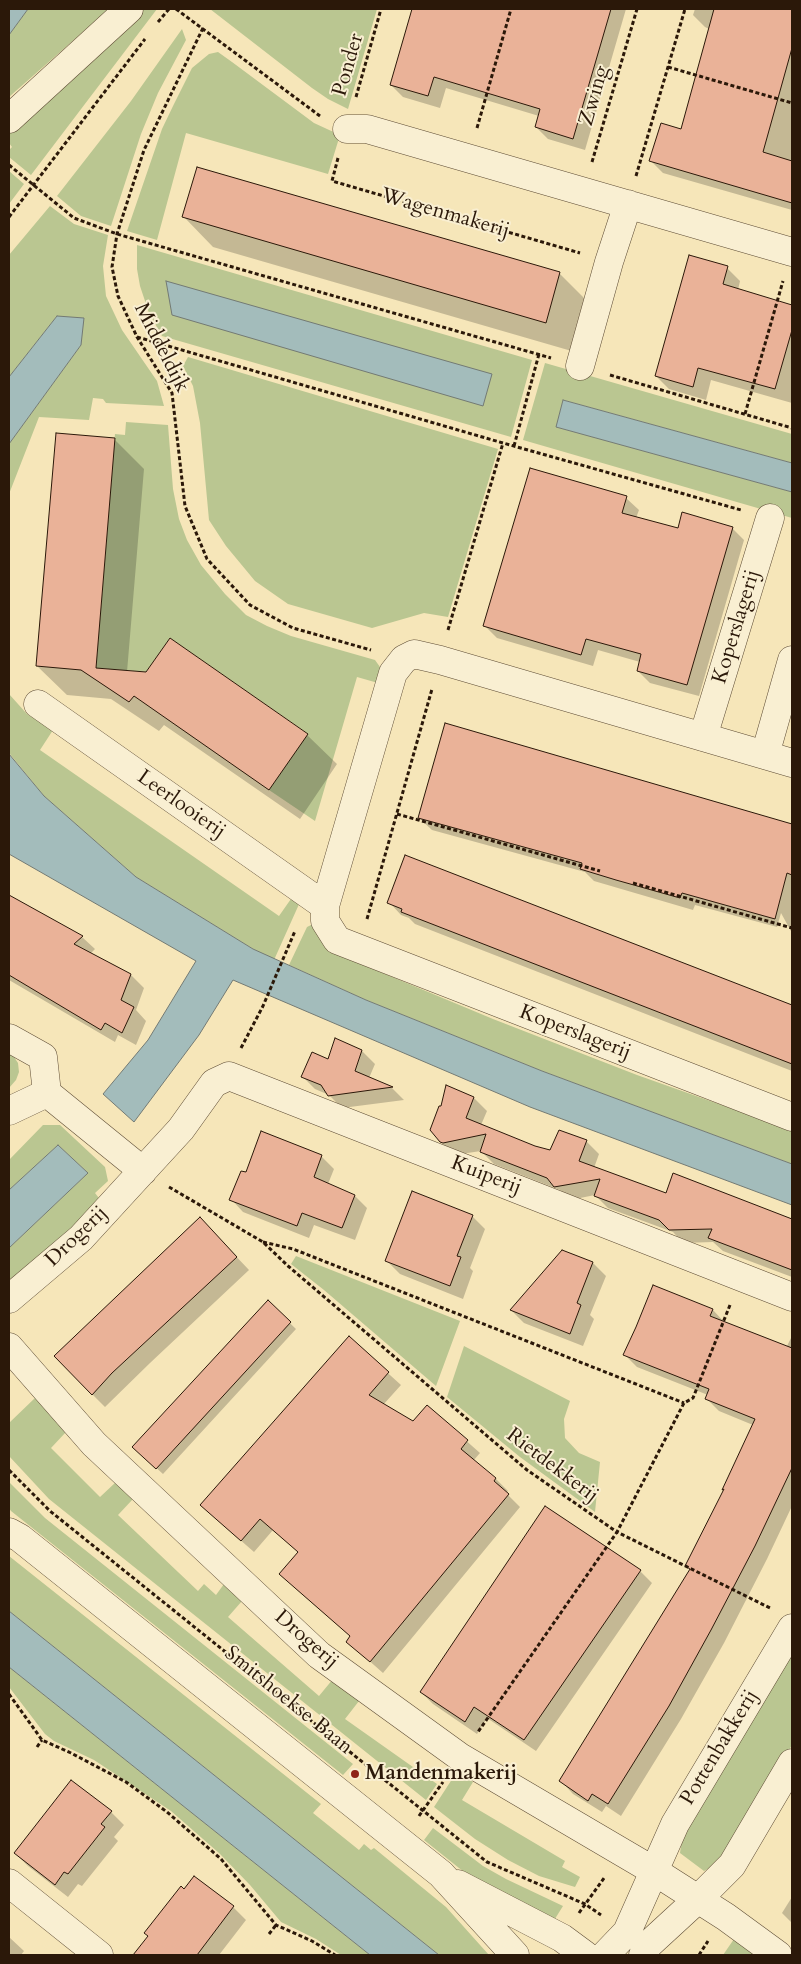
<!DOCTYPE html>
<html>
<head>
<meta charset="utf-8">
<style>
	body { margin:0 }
	#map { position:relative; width:801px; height:1964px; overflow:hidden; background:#f6e6b9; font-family:Cardo,serif }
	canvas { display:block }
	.frame { position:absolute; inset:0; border:10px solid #2b1809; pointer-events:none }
</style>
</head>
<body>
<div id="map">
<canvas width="801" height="1964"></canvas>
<div class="frame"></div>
</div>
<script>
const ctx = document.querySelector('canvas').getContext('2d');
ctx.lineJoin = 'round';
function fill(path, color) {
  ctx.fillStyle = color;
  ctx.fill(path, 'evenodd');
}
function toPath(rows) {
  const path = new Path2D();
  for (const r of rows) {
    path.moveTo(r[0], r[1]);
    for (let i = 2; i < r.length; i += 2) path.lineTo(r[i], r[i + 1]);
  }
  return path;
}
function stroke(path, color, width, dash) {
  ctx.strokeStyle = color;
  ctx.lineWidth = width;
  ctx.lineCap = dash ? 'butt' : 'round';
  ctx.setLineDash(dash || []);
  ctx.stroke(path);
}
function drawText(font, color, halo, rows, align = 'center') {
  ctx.font = font + ' Cardo,serif';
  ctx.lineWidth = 4;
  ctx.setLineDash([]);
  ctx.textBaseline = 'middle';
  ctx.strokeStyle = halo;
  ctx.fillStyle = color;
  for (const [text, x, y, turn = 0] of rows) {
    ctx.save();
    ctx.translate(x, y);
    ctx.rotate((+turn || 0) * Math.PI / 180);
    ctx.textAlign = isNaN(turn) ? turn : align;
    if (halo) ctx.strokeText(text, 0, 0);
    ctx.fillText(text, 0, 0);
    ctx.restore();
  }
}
const green = toPath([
	[28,9,109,9,9,97,9,35],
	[142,9,157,9,31,175,9,157,9,150,12,147,9,143,9,134],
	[210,9,377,9,348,109,328,99,312,88],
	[182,29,186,40,158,93,141,134,111,226,81,216,57,196,131,101],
	[218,52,232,62,314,123,340,135,328,174,186,133,157,240,127,231,162,129,174,104,192,68,209,54],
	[9,171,24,184,9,204],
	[50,206,74,224,108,235,103,266,106,296,122,330,157,381,164,406,106,403,103,399,93,398,89,420,39,417,9,494,9,444,81,345,57,316,9,377,9,255],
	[137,245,532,360,511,437,162,336,149,313,140,286,137,269],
	[188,357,498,449,448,617,424,613,372,628,288,604,255,581,226,546,209,520,200,423,193,386,183,366],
	[545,363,792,434,792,463,563,400,557,427,792,492,792,518,523,440],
	[126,422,168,425,173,489,179,519,187,540,201,565,225,594,246,615,267,626,291,636,375,660,380,667,381,675,378,683,357,677,315,821,269,790,307,733,170,638,146,672,96,668,115,434,125,435],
	[9,694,27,714,53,730,40,750,279,916,293,896,300,902,274,960,253,949,136,877,44,796,9,753],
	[313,924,342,956,493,1019,637,1075,792,1130,792,1164,542,1071,366,1000,289,965,307,927],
	[9,1052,12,1054,18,1063,19,1072,16,1080,9,1088],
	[43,1125,60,1125,105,1167,108,1181,95,1193,102,1202,9,1288,9,1248,88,1173,58,1145,9,1190,9,1160],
	[296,1256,460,1321,436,1386,324,1290,291,1264],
	[464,1346,570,1401,564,1419,565,1438,579,1453,600,1462,595,1512,520,1457,447,1397],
	[35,1398,66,1432,51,1448,100,1497,116,1482,133,1499,118,1515,198,1591,204,1584,216,1595,224,1584,242,1601,228,1617,319,1696,333,1679,359,1701,345,1719,437,1784,426,1800,49,1499,9,1456,9,1423],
	[9,1482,45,1518,353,1764,343,1775,11,1511,9,1508],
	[9,1556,321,1804,313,1813,359,1850,364,1844,371,1850,374,1848,446,1907,489,1955,439,1955,9,1611],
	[792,1646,792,1745,724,1860,704,1871,680,1853,683,1833],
	[9,1667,370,1955,341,1955,316,1939,281,1922,250,1885,219,1853,171,1811,94,1760,54,1741,45,1734,9,1687],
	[458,1770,473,1782,462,1800,565,1861,562,1867,580,1877,575,1887,539,1876,508,1860,475,1839,434,1807],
	[433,1828,483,1866,506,1879,563,1906,553,1922,464,1872,424,1840],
	[734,1939,755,1955,723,1955]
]);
const water = toPath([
	[9,9,28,9,9,35,9,9],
	[166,281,492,374,483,406,172,315,166,281],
	[57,316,84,318,81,345,9,444,9,377,57,316],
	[563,400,792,463,792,492,556,427,563,400],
	[9,754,44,796,136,877,253,949,366,1000,542,1071,792,1164,792,1205,530,1107,233,980,199,1035,134,1122,103,1094,148,1040,196,961,9,854,9,754],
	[58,1145,88,1173,9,1248,9,1190,58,1145],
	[9,1611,439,1955,370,1955,9,1667,9,1611]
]);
const shadow = toPath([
	[413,9,626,9,585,150,548,139,536,127,539,116,446,88,440,108,403,97,391,85],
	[695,9,792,9,792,210,663,173,651,161,682,130,709,29,705,27,693,15],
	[184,217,559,273,589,303,575,352,213,247],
	[727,268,740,281,738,290,792,306,792,403,711,380,706,400,669,389,656,376],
	[114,439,144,469,127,672,307,735,337,764,300,819,164,725,159,731,111,699,67,695,37,666],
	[626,498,639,510,636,518,679,530,732,528,744,540,699,696,650,683,638,671,640,662,598,650,593,666,497,638,485,626],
	[446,725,792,825,792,933,781,913,777,927,695,905,693,910,594,881,585,872,432,830,419,818],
	[406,856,792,1006,792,1071,415,924,409,918,401,915,389,902],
	[9,896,82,937,95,949,90,954,131,975,144,988,136,1010,146,1021,136,1045,118,1035,115,1042,9,980],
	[362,1051,375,1064,369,1078,392,1088,404,1100,342,1108,329,1095,315,1089,302,1076,328,1060],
	[474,1098,487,1111,481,1125,535,1147,550,1151,586,1141,599,1154,594,1168,666,1195,674,1175,792,1221,792,1277,723,1251,713,1242,683,1243,673,1232,608,1208,595,1195,570,1200,560,1190,494,1164,481,1151,454,1155,440,1141],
	[321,1156,334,1169,328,1184,355,1196,367,1208,355,1240,314,1225,309,1238,243,1212,231,1199],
	[472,1216,485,1229,470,1268,473,1271,463,1299,400,1274,387,1261],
	[213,1232,249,1270,150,1363,105,1407,92,1394],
	[562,1251,593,1263,606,1276,590,1315,594,1319,583,1346,524,1323,511,1310],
	[653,1287,713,1310,725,1323,786,1348,792,1336,792,1506,767,1559,724,1643,681,1719,621,1816,606,1806,602,1812,573,1794,561,1781,691,1570,687,1566,725,1491,753,1425,719,1411,706,1398,708,1395,637,1367,625,1355],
	[268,1302,296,1329,163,1474,140,1453],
	[349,1338,401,1385,383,1405,414,1423,428,1407,480,1453,473,1461,496,1479,508,1491,506,1493,520,1507,383,1673,348,1642,351,1637,293,1586,299,1553,273,1530,254,1552,214,1517],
	[640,1571,652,1583,536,1751,487,1718,477,1734,433,1704,421,1692],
	[111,1812,124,1825,114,1837,118,1841,82,1886,78,1884,68,1897,28,1866,15,1853],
	[195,1877,233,1907,246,1920,219,1955,145,1955,139,1949],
	[792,1897,792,1923,782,1913],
	[9,1937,24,1951,21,1955,9,1955]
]);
const building = toPath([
	[412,9,611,9,573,139,535,127,540,109,434,77,428,96,390,85,412,9],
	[714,9,792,9,792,48,763,152,792,161,792,203,649,161,661,123,681,129,714,9],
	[197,167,560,272,546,323,182,217,197,167],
	[689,255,728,266,723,284,792,305,792,330,775,389,698,368,693,387,655,376,689,255],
	[56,433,115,438,96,668,146,672,170,638,308,734,269,790,134,696,129,702,81,670,36,666,56,433],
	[530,468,627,496,622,513,678,528,682,512,733,527,687,685,637,671,641,654,586,639,581,655,483,626,530,468],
	[445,723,792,824,792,875,787,873,775,919,682,893,680,898,616,880,580,869,582,863,418,818,445,723],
	[405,855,792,1005,792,1064,401,912,402,909,387,903,405,855],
	[9,895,83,936,74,944,131,974,121,1000,134,1007,122,1033,105,1023,101,1030,9,975,9,895],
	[335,1038,362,1050,355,1071,393,1087,328,1096,321,1085,301,1077,312,1052,328,1059,335,1038],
	[446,1085,474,1097,466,1118,535,1146,550,1150,559,1130,587,1140,579,1161,666,1193,673,1173,792,1219,792,1270,708,1238,712,1229,669,1230,659,1220,594,1196,600,1179,554,1187,547,1178,480,1152,486,1134,443,1143,440,1142,430,1130,439,1106,441,1106,446,1085],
	[261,1131,322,1155,314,1177,355,1195,342,1228,302,1213,297,1226,229,1200,241,1171,246,1172,261,1131],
	[412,1191,473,1215,457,1256,461,1257,450,1286,385,1261,412,1191],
	[200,1217,237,1257,112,1373,92,1395,54,1356,200,1217],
	[562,1250,593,1262,577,1303,581,1305,570,1334,510,1310,562,1250],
	[653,1285,713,1309,710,1316,792,1348,792,1468,755,1546,711,1630,669,1706,608,1804,592,1794,588,1801,559,1781,690,1569,685,1566,724,1489,722,1490,755,1419,705,1399,709,1389,623,1355,636,1327,653,1285],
	[268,1300,291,1322,156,1469,132,1447,268,1300],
	[349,1336,389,1372,369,1395,413,1421,427,1405,468,1440,461,1449,496,1478,494,1481,509,1494,370,1662,346,1642,350,1636,279,1574,298,1552,260,1519,241,1541,200,1505,349,1336],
	[545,1506,641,1570,524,1740,474,1707,465,1722,420,1692,545,1506],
	[71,1780,112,1811,101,1824,105,1827,68,1874,64,1872,55,1885,14,1853,71,1780],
	[194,1876,234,1906,197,1955,133,1955,148,1936,144,1933,181,1886,184,1889,194,1876]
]);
const path = toPath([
	[176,9,320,116],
	[158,22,169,9],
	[203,28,144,150,117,234,112,267,118,296,137,337,172,393,185,506,207,559,250,605,293,628,371,650],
	[668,67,792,103],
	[356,97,381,9],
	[477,128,511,9],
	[338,158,332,181,580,253],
	[592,162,637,9],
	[9,165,74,218,117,234,551,358],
	[636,176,685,9],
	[9,217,145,39],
	[137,337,503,443,741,510],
	[610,375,792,428],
	[745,414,783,281],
	[514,446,539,354],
	[448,630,503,443],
	[397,814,600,871],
	[633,883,792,928],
	[367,919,432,689],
	[241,1048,263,1006,295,931],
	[169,1187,263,1242,288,1266,527,1470,617,1532,478,1732],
	[263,1242,293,1249,684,1403],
	[730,1305,693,1398,684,1403,617,1532,770,1608],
	[9,1470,50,1511,487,1862,585,1904,601,1915],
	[9,1694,42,1740,71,1753,126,1782,167,1812,221,1859,276,1925,312,1941,335,1955],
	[37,1747,42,1740],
	[419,1816,443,1782],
	[579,1913,604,1878],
	[269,1934,276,1925],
	[699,1955,708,1941]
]);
const minor = toPath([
	[9,119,129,9],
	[347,129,367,129,792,252],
	[580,366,609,262,628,204],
	[38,704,325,906],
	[703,737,770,518],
	[765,755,792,660],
	[792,763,440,660,414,654,404,659,393,673,325,906,325,921,337,940,792,1117],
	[9,1038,43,1057,47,1093,143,1171],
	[9,1111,47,1093],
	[9,1299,81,1238,181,1129,214,1083,229,1076,792,1297],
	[9,1347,94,1444,319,1655,460,1757,654,1871,726,1917,778,1955],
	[9,1532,20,1538,441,1874,515,1955],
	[9,1883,99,1955],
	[458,1884,562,1938,585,1955],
	[605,1955,627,1932,675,1824,792,1628],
	[643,1955,648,1945,698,1899,732,1865,792,1763]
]);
const markers = [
	[355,1774,5,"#8f2418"]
];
const streetNames = [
	["Ponder",349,65,-74],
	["Zwing",595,96,-74],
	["Wagenmakerij",445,214,16],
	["Middeldijk",161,348,63],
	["Koperslagerij",737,627,-73],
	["Leerlooierij",181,805,35],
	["Koperslagerij",575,1033,21],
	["Kuiperij",486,1176,21],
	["Drogerij",77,1237,-44],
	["Rietdekkerij",552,1466,37],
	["Drogerij",306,1640,41],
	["Smitshoekse Baan",288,1701,39],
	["Pottenbakkerij",720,1748,-59]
];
const poiNames = [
	["Mandenmakerij",365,1774]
];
fill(green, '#bac691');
fill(water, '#a3bcbb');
stroke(water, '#737a74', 1);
fill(shadow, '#0003');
fill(building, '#eab298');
stroke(building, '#2b1809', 1);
stroke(minor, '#5e4c35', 29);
stroke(path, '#2b1809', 3, [4, 2.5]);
stroke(minor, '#f9efd2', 28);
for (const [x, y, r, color] of markers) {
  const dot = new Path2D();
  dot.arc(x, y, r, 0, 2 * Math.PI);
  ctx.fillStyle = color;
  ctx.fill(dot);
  stroke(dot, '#f9efd2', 2);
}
drawText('21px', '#2b1809', '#f9efd2', streetNames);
drawText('bold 21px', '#2b1809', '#f9efd2', poiNames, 'left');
</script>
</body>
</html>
